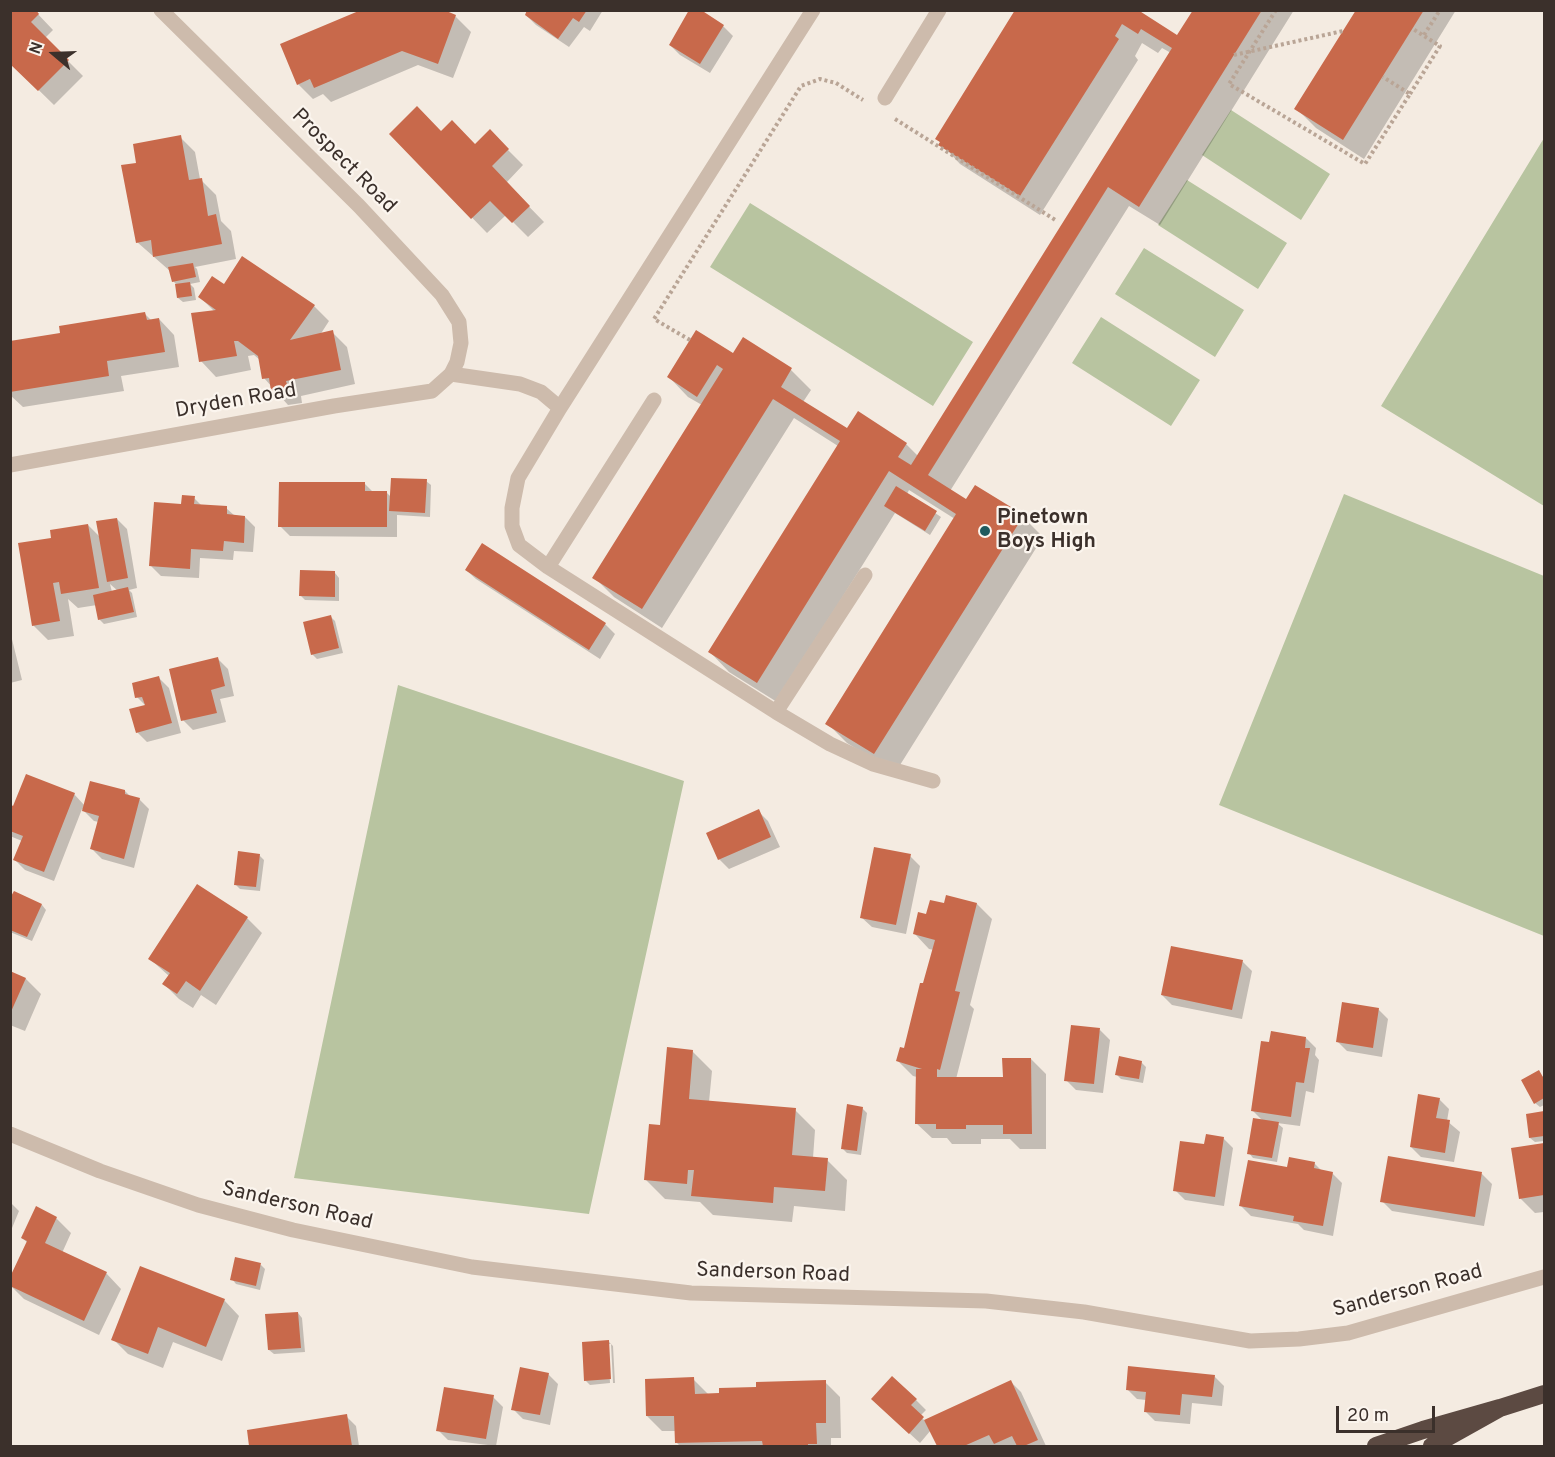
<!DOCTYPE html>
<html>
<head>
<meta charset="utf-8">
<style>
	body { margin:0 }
	#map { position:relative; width:1555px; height:1457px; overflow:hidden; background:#f4ebe1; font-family:Overpass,sans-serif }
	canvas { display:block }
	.frame { position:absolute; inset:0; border:12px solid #3b302b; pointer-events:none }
	.north { position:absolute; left:24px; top:24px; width:60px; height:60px; -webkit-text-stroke:4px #fbf5ee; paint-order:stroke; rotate:289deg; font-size:16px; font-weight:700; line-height:24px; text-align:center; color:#3b302b }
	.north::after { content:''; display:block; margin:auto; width:21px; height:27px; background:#3b302b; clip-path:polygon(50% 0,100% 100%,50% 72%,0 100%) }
	.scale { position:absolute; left:1336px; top:1406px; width:99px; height:27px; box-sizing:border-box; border:3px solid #3b302b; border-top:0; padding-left:8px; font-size:18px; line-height:21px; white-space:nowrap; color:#3b302b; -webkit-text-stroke:4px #fbf5ee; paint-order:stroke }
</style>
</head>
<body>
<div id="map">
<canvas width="1555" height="1457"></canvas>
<div class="frame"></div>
<div class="north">N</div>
<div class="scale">20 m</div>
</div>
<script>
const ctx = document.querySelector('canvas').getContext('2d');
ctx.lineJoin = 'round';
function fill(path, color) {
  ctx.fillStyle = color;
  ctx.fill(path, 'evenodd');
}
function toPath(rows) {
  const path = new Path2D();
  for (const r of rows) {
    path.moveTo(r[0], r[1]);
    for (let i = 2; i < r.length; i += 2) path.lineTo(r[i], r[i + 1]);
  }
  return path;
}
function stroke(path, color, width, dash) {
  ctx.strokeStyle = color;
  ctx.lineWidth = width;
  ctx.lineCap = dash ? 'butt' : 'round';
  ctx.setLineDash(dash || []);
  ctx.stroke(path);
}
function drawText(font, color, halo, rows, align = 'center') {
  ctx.font = font + ' Overpass,sans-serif';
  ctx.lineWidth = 4.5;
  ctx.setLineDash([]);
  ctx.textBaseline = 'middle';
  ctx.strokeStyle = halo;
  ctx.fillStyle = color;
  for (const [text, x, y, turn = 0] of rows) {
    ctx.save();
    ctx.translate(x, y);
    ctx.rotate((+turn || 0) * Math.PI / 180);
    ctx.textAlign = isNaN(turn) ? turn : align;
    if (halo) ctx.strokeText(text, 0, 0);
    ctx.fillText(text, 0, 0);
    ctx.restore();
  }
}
const green = toPath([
	[1231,110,1330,174,1301,220,1202,155],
	[1544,138,1544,506,1381,406],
	[1187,180,1287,243,1258,289,1158,225],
	[750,203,973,342,933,406,710,267],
	[1144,248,1244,310,1215,357,1115,294],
	[1101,317,1200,380,1171,426,1072,363],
	[1344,494,1544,576,1544,936,1219,805],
	[398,685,684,781,589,1214,294,1178]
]);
const shadow = toPath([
	[34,10,53,30,45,38,83,76,54,105,10,62],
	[529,10,603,10,590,31,584,27,569,47,536,25,526,15],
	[1135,10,1178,37,1194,10,1294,10,1160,225,1129,206,950,491,966,501,975,487,1023,517,1043,537,895,773,847,743,827,723,955,519,909,490,907,494,941,517,930,535,895,513,777,702,729,672,710,652,838,446,794,418,662,628,614,597,594,577,702,405,688,397,669,377,734,355,744,340,791,370,811,390,803,402,848,430,858,413,906,444,918,456,1171,53,1162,48,1158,53,1142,43,1135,56,1138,60,1040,215,960,164,937,139],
	[1357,10,1456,10,1364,159,1316,128,1296,108],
	[455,16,471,32,453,78,418,65,331,102,323,94,313,99,298,84],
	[723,26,733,36,710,73,680,55,670,45],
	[490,132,523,165,506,183,544,222,528,237,506,215,487,233,391,134,441,133,475,146],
	[180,137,195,152,200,179,216,195,221,221,231,231,236,259,195,267,197,269,200,282,190,284,194,288,196,300,183,302,178,298,176,284,173,281,170,271,137,242,138,164],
	[224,286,314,306,329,321,320,335,332,332,347,347,355,384,301,396,302,403,288,405,264,378,260,360,254,355,248,356,251,370,216,377,201,361,215,312,200,297],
	[145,314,152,321,159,319,174,335,179,367,121,376,124,391,23,407,10,395,10,343,62,335],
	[426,481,431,485,430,517,397,515,397,537,290,536,280,526,365,484,374,493,387,493,391,497],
	[194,498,202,506,226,508,235,516,245,517,255,527,253,552,234,551,233,560,200,558,199,578,161,576,151,566,183,506],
	[117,519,127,529,137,588,129,590,132,593,137,617,104,624,99,619,97,605,78,608,68,599,74,636,48,640,33,625,53,539,88,525,100,537],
	[110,584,118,591,112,592],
	[482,545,605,624,615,634,600,659,476,579,466,570],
	[335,573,339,578,339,601,305,600,301,596],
	[330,616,335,621,343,653,317,659,312,654],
	[10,631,22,680,10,683],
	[218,659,228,669,234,696,220,699,226,722,193,730,183,720],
	[159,678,169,688,181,733,147,742,137,732,146,706,137,697],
	[125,791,131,797,139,799,149,809,134,868,102,859,92,849,99,822,94,821,82,809,54,881,25,870,15,860,22,841,10,836,10,806,14,808,74,794,85,806],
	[758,811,768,821,780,847,729,869,719,859],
	[259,855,264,860,260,891,240,889,235,884],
	[910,856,920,866,906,934,872,927,861,917],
	[198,886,247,918,262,933,216,1005,201,995,193,1008,179,999,164,984,169,976,150,959],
	[14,893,42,905,46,910,32,941,10,932,10,902],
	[977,904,992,919,970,1005,974,1009,956,1079,1004,1079,1031,1059,1046,1074,1046,1149,1020,1149,1010,1139,981,1139,981,1144,952,1144,947,1138,932,1138,916,1123,917,1077,913,1076,898,1061,905,1049,934,950,929,949,914,933,927,916,945,905],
	[1242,961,1252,971,1242,1019,1172,1005,1162,995],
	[10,972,26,979,41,994,25,1031,10,1025],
	[1378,1009,1388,1019,1382,1057,1347,1051,1337,1041],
	[1100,1030,1110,1040,1103,1093,1076,1090,1066,1080],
	[1306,1038,1316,1048,1315,1055,1319,1060,1314,1093,1306,1091,1300,1126,1277,1123,1283,1128,1277,1162,1253,1158,1249,1153,1263,1121,1252,1110],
	[692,1051,712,1071,709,1102,795,1110,815,1130,813,1158,827,1160,847,1180,845,1211,794,1206,792,1222,713,1215,700,1202,665,1199,645,1179,661,1126],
	[1141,1062,1146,1067,1143,1083,1121,1079,1116,1074],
	[1539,1072,1544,1078,1544,1105,1540,1107,1535,1103],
	[1439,1099,1449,1109,1447,1121,1460,1132,1454,1162,1421,1157,1411,1147],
	[862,1108,867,1113,861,1155,847,1153,842,1148],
	[1544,1113,1544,1141,1535,1142,1530,1138,1528,1115],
	[1223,1138,1233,1148,1224,1206,1185,1200,1175,1190,1205,1146],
	[1544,1144,1544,1212,1535,1213,1520,1198,1512,1150],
	[1389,1158,1482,1174,1492,1184,1484,1226,1392,1211,1382,1201],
	[1314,1163,1323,1172,1332,1173,1342,1183,1333,1236,1304,1230,1298,1224,1251,1216,1241,1206,1289,1169],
	[10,1202,19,1211,10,1233],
	[56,1218,71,1233,62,1253,106,1273,121,1289,99,1335,24,1299,10,1285,28,1243,22,1238],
	[261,1265,265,1269,260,1290,236,1284,232,1279],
	[224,1300,239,1316,222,1361,173,1342,163,1368,128,1354,113,1339],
	[298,1313,302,1318,305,1352,274,1354,269,1350],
	[608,1341,613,1346,615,1383,613,1383,611,1344,608,1344,610,1383,590,1385,585,1380],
	[548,1374,558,1384,550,1425,523,1419,513,1409],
	[1214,1376,1224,1386,1222,1406,1192,1403,1190,1424,1155,1421,1145,1411,1146,1400,1137,1399,1127,1389],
	[693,1379,709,1395,825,1382,840,1397,841,1438,831,1438,831,1446,680,1446,677,1443,676,1431,662,1431,647,1416],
	[1011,1382,1021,1392,1046,1446,938,1446,931,1430,920,1443,883,1409,916,1400,926,1410,920,1416,925,1421],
	[493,1397,503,1407,496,1446,448,1440,438,1430],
	[346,1416,356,1426,359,1446,251,1446,249,1431]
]);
const building = toPath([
	[10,10,36,10,39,14,31,22,69,60,38,91,10,64],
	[361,10,444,10,456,15,438,64,402,51,314,88,310,79,297,85,280,44],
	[527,10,587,10,579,22,573,18,558,39,525,15],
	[689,10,701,10,724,25,700,64,669,45],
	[1015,10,1138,10,1177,35,1193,10,1262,10,1139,207,1108,187,928,475,966,499,975,485,1024,515,874,754,825,724,956,514,889,471,757,683,708,652,840,441,773,399,642,609,592,578,723,369,717,365,697,397,667,377,696,330,733,353,743,337,792,368,781,387,847,428,858,411,907,443,898,457,911,465,1172,48,1141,29,1138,34,1122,24,1115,36,1119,39,1020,196,938,145,940,142,935,139],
	[1356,10,1424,10,1343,140,1294,109],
	[417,106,441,131,452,120,475,144,490,129,509,149,492,166,530,206,512,223,490,201,471,219,389,134],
	[181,135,189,180,202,178,208,216,216,214,222,244,153,257,151,240,136,243,121,165,136,163,133,144],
	[242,256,315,305,290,340,333,330,341,370,286,381,288,388,271,391,269,378,262,379,258,356,238,341,234,341,237,356,199,362,191,313,216,310,198,297,212,276,224,284],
	[193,263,196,277,172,282,168,267],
	[190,282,192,296,177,298,175,284],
	[145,312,147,320,159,318,165,352,107,361,109,376,10,392,10,341,60,333,59,326],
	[391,478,427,479,425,513,389,511],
	[279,482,365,482,365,491,387,491,387,527,278,527],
	[896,486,937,511,925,531,884,506],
	[182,495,195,496,194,504,227,506,227,514,245,516,244,543,224,541,223,551,191,549,190,569,149,566,154,502,181,504],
	[117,518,128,578,107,582,96,521],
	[88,524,99,588,61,594,59,582,53,583,60,621,32,626,18,543,51,538,50,530],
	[482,543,606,623,589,650,465,570],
	[300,570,335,571,335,597,299,596],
	[128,587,134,612,98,620,93,595],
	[331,615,339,648,311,655,303,622],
	[218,657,225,686,211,690,217,713,181,721,169,669],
	[159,676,172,723,136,733,129,709,145,705,142,697,135,698,132,683],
	[26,774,75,793,44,872,13,860,23,836,10,831,10,804,13,806],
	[90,781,125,790,125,794,140,798,124,859,90,849,99,816,82,811],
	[759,809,771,837,718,860,706,833],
	[874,847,911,854,896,925,860,918],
	[238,851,260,854,256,887,234,885],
	[197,884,248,917,200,991,186,981,177,994,162,984,170,973,148,959],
	[14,891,42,904,27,937,10,930,10,898],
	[946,895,977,903,955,991,960,992,940,1070,937,1069,937,1077,1003,1077,1002,1058,1031,1058,1032,1134,1003,1134,1003,1125,966,1125,966,1129,936,1129,936,1124,915,1124,916,1069,922,1069,896,1061,900,1047,904,1048,920,983,923,983,935,940,913,934,918,912,926,914,930,900,944,903],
	[1171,946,1243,960,1232,1010,1161,995],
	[10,971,26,978,10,1014],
	[1342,1002,1379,1008,1373,1048,1336,1042],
	[1071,1025,1100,1028,1094,1084,1064,1081],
	[1271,1031,1306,1037,1305,1048,1310,1048,1304,1083,1296,1082,1291,1117,1251,1111,1261,1041,1269,1042],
	[667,1047,693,1050,689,1099,796,1108,792,1155,828,1158,825,1191,774,1187,773,1203,691,1196,694,1170,688,1170,687,1184,644,1180,649,1124,660,1125],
	[1119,1056,1142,1061,1139,1079,1115,1075],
	[1539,1070,1544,1079,1544,1098,1534,1104,1521,1080],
	[1418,1094,1440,1098,1436,1118,1450,1120,1445,1153,1410,1147],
	[847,1104,863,1107,857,1151,841,1149],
	[1544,1111,1544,1136,1529,1138,1526,1114],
	[1253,1118,1279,1122,1272,1158,1247,1154],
	[1206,1134,1224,1137,1215,1197,1173,1191,1180,1141,1204,1144],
	[1544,1143,1544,1195,1519,1199,1511,1148],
	[1388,1156,1482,1172,1475,1217,1380,1202],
	[1289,1157,1315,1162,1314,1168,1333,1172,1323,1226,1293,1221,1294,1216,1239,1206,1248,1160,1287,1167],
	[36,1206,57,1217,45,1243,107,1272,84,1321,10,1286,10,1277,27,1241,21,1238],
	[235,1257,261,1263,256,1286,230,1280],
	[140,1266,225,1299,206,1347,158,1327,148,1354,111,1340],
	[298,1312,301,1348,268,1350,265,1314],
	[609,1340,611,1379,584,1381,582,1342],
	[1128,1366,1215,1375,1212,1397,1182,1394,1180,1415,1144,1412,1146,1392,1126,1390],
	[520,1367,549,1373,540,1415,511,1410],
	[892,1376,917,1399,911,1405,924,1417,909,1434,871,1399],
	[694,1377,695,1394,719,1393,719,1388,756,1387,756,1382,826,1380,826,1423,816,1423,817,1444,808,1444,808,1446,763,1446,762,1441,675,1443,674,1416,646,1416,645,1379],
	[1011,1380,1038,1440,1024,1446,1017,1446,1012,1436,994,1444,989,1435,964,1446,937,1446,924,1420],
	[444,1387,494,1395,486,1439,436,1431],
	[347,1414,352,1446,249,1446,247,1430]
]);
const path = toPath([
	[1276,10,1229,84,1365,164,1410,94,1383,77],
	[1424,35,1440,10],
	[1234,55,1343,31],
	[1410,94,1440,46,1413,29],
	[895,119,1057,221],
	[690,340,654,319,801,86,820,79,836,83,863,100]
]);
const service = toPath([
	[813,10,560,408,518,478,512,508,512,526,519,545,548,567,776,712,830,744,873,764,933,781],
	[885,98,939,10],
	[451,374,520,384,541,392,560,408],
	[548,567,654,400],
	[776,712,865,575]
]);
const minor = toPath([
	[10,465,334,406,432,391,451,374,457,362,461,343,459,322,442,295,359,206,161,10],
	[10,1134,100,1171,198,1205,293,1230,472,1267,691,1293,986,1301,1084,1312,1250,1341,1299,1339,1348,1333,1544,1277]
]);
const motorway = toPath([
	[1376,1446,1423,1430,1500,1408],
	[1432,1446,1500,1408,1544,1394]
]);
const markers = [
	[985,531,6,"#1f5a5e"]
];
const streetNames = [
	["Prospect Road",343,162,45],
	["Dryden Road",236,402,-10],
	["Sanderson Road",297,1207,13],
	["Sanderson Road",773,1274,2],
	["Sanderson Road",1408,1292,-15]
];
const poiNames = [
	["Pinetown",997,519],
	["Boys High",997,543]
];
fill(green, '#b8c4a0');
fill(shadow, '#0003');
fill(building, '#c8694b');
stroke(path, '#b9a596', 4, [3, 3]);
stroke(service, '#cdbbac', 15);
stroke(minor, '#cdbbac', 15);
stroke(motorway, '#5c4a42', 18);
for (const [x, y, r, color] of markers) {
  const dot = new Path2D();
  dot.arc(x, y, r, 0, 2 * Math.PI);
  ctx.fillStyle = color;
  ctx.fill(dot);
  stroke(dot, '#fbf5ee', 2);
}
drawText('21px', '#3b302b', '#fbf5ee', streetNames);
drawText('bold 21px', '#3b302b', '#fbf5ee', poiNames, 'left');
</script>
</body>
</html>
